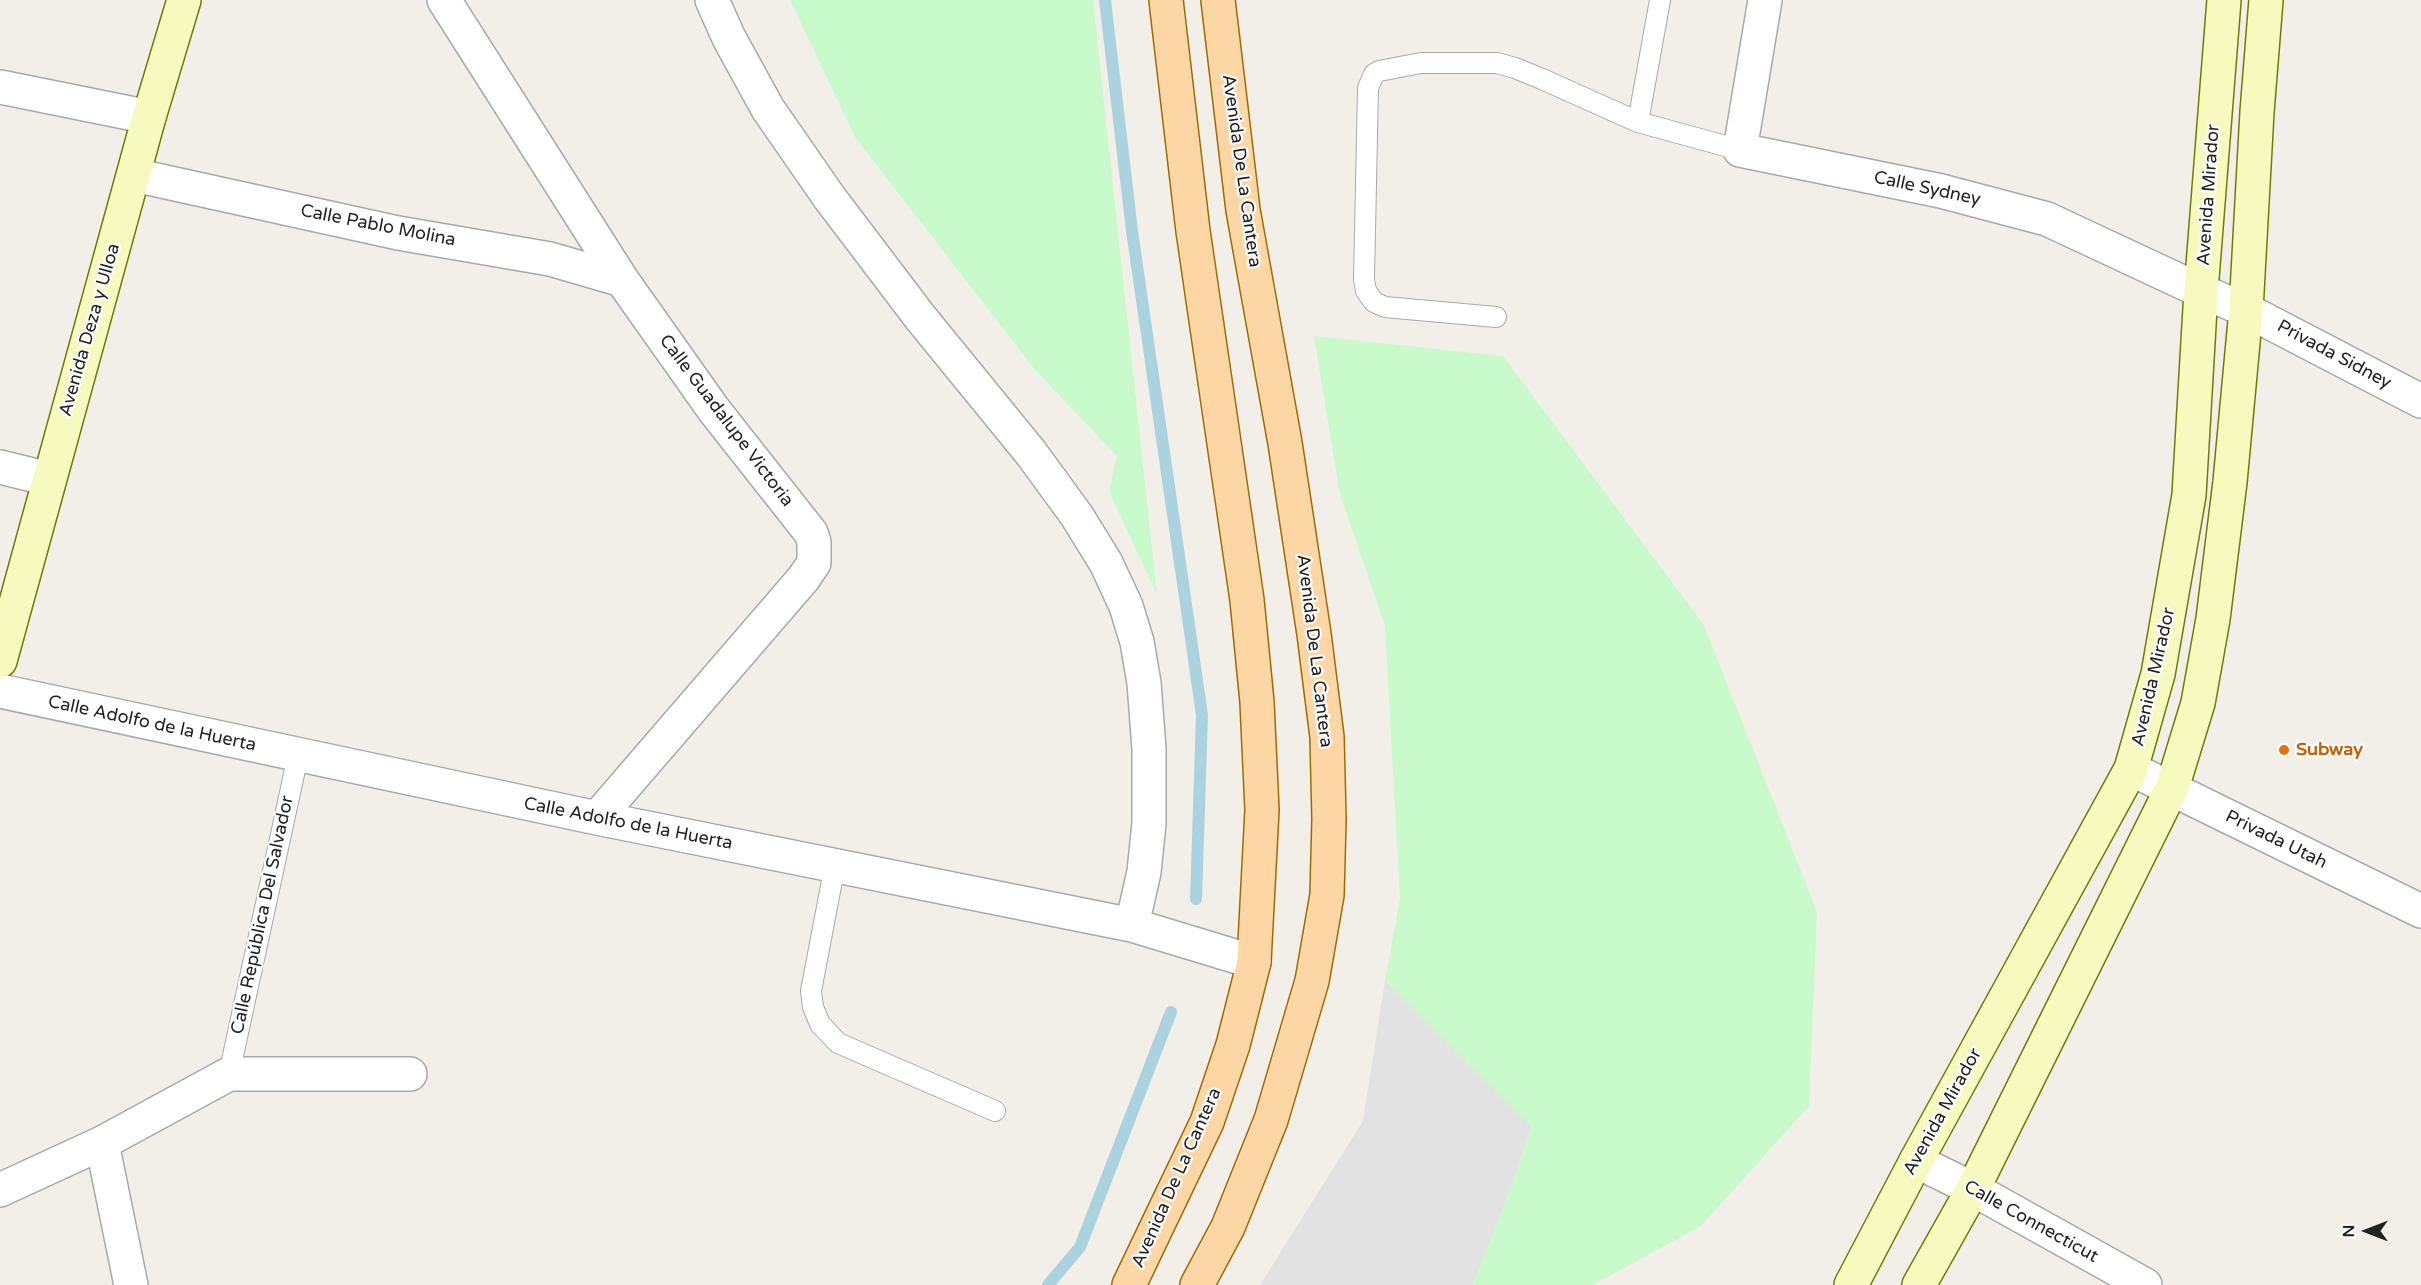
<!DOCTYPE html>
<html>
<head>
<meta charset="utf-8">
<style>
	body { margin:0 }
	#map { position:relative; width:2421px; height:1285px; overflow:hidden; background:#f2efe9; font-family:"Varela Round",sans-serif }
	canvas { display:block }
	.north { position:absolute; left:2337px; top:1201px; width:60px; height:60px; -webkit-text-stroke:4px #fff; paint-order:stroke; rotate:270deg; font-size:16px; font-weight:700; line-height:24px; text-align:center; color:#222 }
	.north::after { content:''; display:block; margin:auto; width:21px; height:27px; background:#222; clip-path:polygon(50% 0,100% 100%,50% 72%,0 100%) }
</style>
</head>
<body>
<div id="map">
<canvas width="2421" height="1285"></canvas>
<div class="north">N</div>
</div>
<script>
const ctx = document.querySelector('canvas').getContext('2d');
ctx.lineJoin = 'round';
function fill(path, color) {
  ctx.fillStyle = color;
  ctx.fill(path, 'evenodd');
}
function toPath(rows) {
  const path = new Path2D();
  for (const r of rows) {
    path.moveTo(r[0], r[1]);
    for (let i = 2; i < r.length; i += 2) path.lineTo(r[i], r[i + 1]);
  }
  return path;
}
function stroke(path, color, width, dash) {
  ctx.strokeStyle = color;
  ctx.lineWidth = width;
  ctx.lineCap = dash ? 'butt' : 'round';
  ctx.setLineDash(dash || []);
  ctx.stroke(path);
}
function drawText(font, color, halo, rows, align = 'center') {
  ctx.font = font + ' "Varela Round",sans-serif';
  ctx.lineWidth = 4.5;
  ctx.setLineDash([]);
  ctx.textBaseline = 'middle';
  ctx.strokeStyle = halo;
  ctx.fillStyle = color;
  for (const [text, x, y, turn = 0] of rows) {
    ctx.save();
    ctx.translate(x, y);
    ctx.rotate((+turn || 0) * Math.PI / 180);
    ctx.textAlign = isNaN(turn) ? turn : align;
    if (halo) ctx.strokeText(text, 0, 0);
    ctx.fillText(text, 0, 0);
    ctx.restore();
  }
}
const park = toPath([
	[790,0,1093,0,1157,595,1109,491,1117,456,1036,371,855,137],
	[1314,336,1503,356,1704,625,1817,912,1809,1106,1701,1226,1593,1285,1473,1285,1515,1176,1531,1126,1385,981,1400,899,1385,625,1340,495]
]);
const parking = toPath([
	[1385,981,1531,1126,1515,1176,1473,1285,1260,1285,1363,1121]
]);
const stream = toPath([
	[1105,0,1132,231,1202,715,1196,899],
	[1048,1285,1080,1247,1171,1012]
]);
const lane = toPath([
	[1638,122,1660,0],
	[1496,317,1385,307,1374,302,1366,291,1364,279,1368,88,1374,74,1379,71,1421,63,1497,63,1515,68,1542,79,1638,122,1740,150],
	[835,865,811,991,813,1007,820,1024,838,1043,995,1111],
	[229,1074,298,756]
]);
const street = toPath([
	[444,0,622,280,714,410,811,533,814,542,814,563,803,579,597,818],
	[712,0,729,38,768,109,829,197,920,317,1031,453,1077,516,1106,563,1126,606,1137,642,1144,683,1149,749,1149,823,1144,872,1132,925],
	[1765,0,1740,150,1941,191,2047,219,2201,291,2246,310,2421,401],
	[0,87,149,117],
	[134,175,398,233,550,259,622,280],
	[0,467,49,479],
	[0,691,597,818,1132,925,1254,962],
	[2131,769,2421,911],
	[102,1143,131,1285],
	[1916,1161,1973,1189,2145,1285],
	[0,1190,102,1143,229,1074,410,1074]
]);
const secondary = toPath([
	[0,661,149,117,184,0],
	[1851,1285,1916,1161,2131,769,2158,674,2189,495,2201,291,2224,0],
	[1919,1285,1973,1189,2172,788,2198,703,2213,619,2230,482,2246,310,2257,112,2266,0]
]);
const primary = toPath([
	[1129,1285,1207,1122,1233,1045,1254,962,1262,810,1257,702,1247,600,1193,231,1166,0],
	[1197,1285,1228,1227,1271,1120,1312,981,1327,895,1329,819,1327,737,1314,634,1285,443,1243,210,1218,0]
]);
const markers = [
	[2284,750,6,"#e8710a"]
];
const streetNames = [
	["Avenida De La Cantera",1241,171,82],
	["Calle Sydney",1927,189,12],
	["Avenida Mirador",2209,195,-86],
	["Calle Pablo Molina",378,226,11],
	["Avenida Deza y Ulloa",90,330,-74],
	["Privada Sidney",2334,355,28],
	["Calle Guadalupe Victoria",726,421,53],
	["Avenida De La Cantera",1314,651,83],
	["Avenida Mirador",2154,677,-77],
	["Calle Adolfo de la Huerta",152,724,12],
	["Calle Adolfo de la Huerta",628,824,11],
	["Privada Utah",2276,840,26],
	["Calle República Del Salvador",263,915,-78],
	["Avenida Mirador",1943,1112,-61],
	["Avenida De La Cantera",1177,1178,-66],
	["Calle Connecticut",2031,1222,29]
];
const foodNames = [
	["Subway",2296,750]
];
fill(park, '#c8facc');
fill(parking, '#e2e2e2');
stroke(stream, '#aad3df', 12);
stroke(lane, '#a9a9a9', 22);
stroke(street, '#a9a9a9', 36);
stroke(secondary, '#707d05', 36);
stroke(primary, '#a06b00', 36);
stroke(lane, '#fff', 20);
stroke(street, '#fff', 33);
stroke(secondary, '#f7fabf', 33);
stroke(primary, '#fcd6a4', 33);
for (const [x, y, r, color] of markers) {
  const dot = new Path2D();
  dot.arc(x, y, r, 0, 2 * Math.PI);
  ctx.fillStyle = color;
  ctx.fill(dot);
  stroke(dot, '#fff', 2);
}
drawText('18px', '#222', '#fff', streetNames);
drawText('bold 18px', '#c56008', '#fff', foodNames, 'left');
</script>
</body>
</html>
